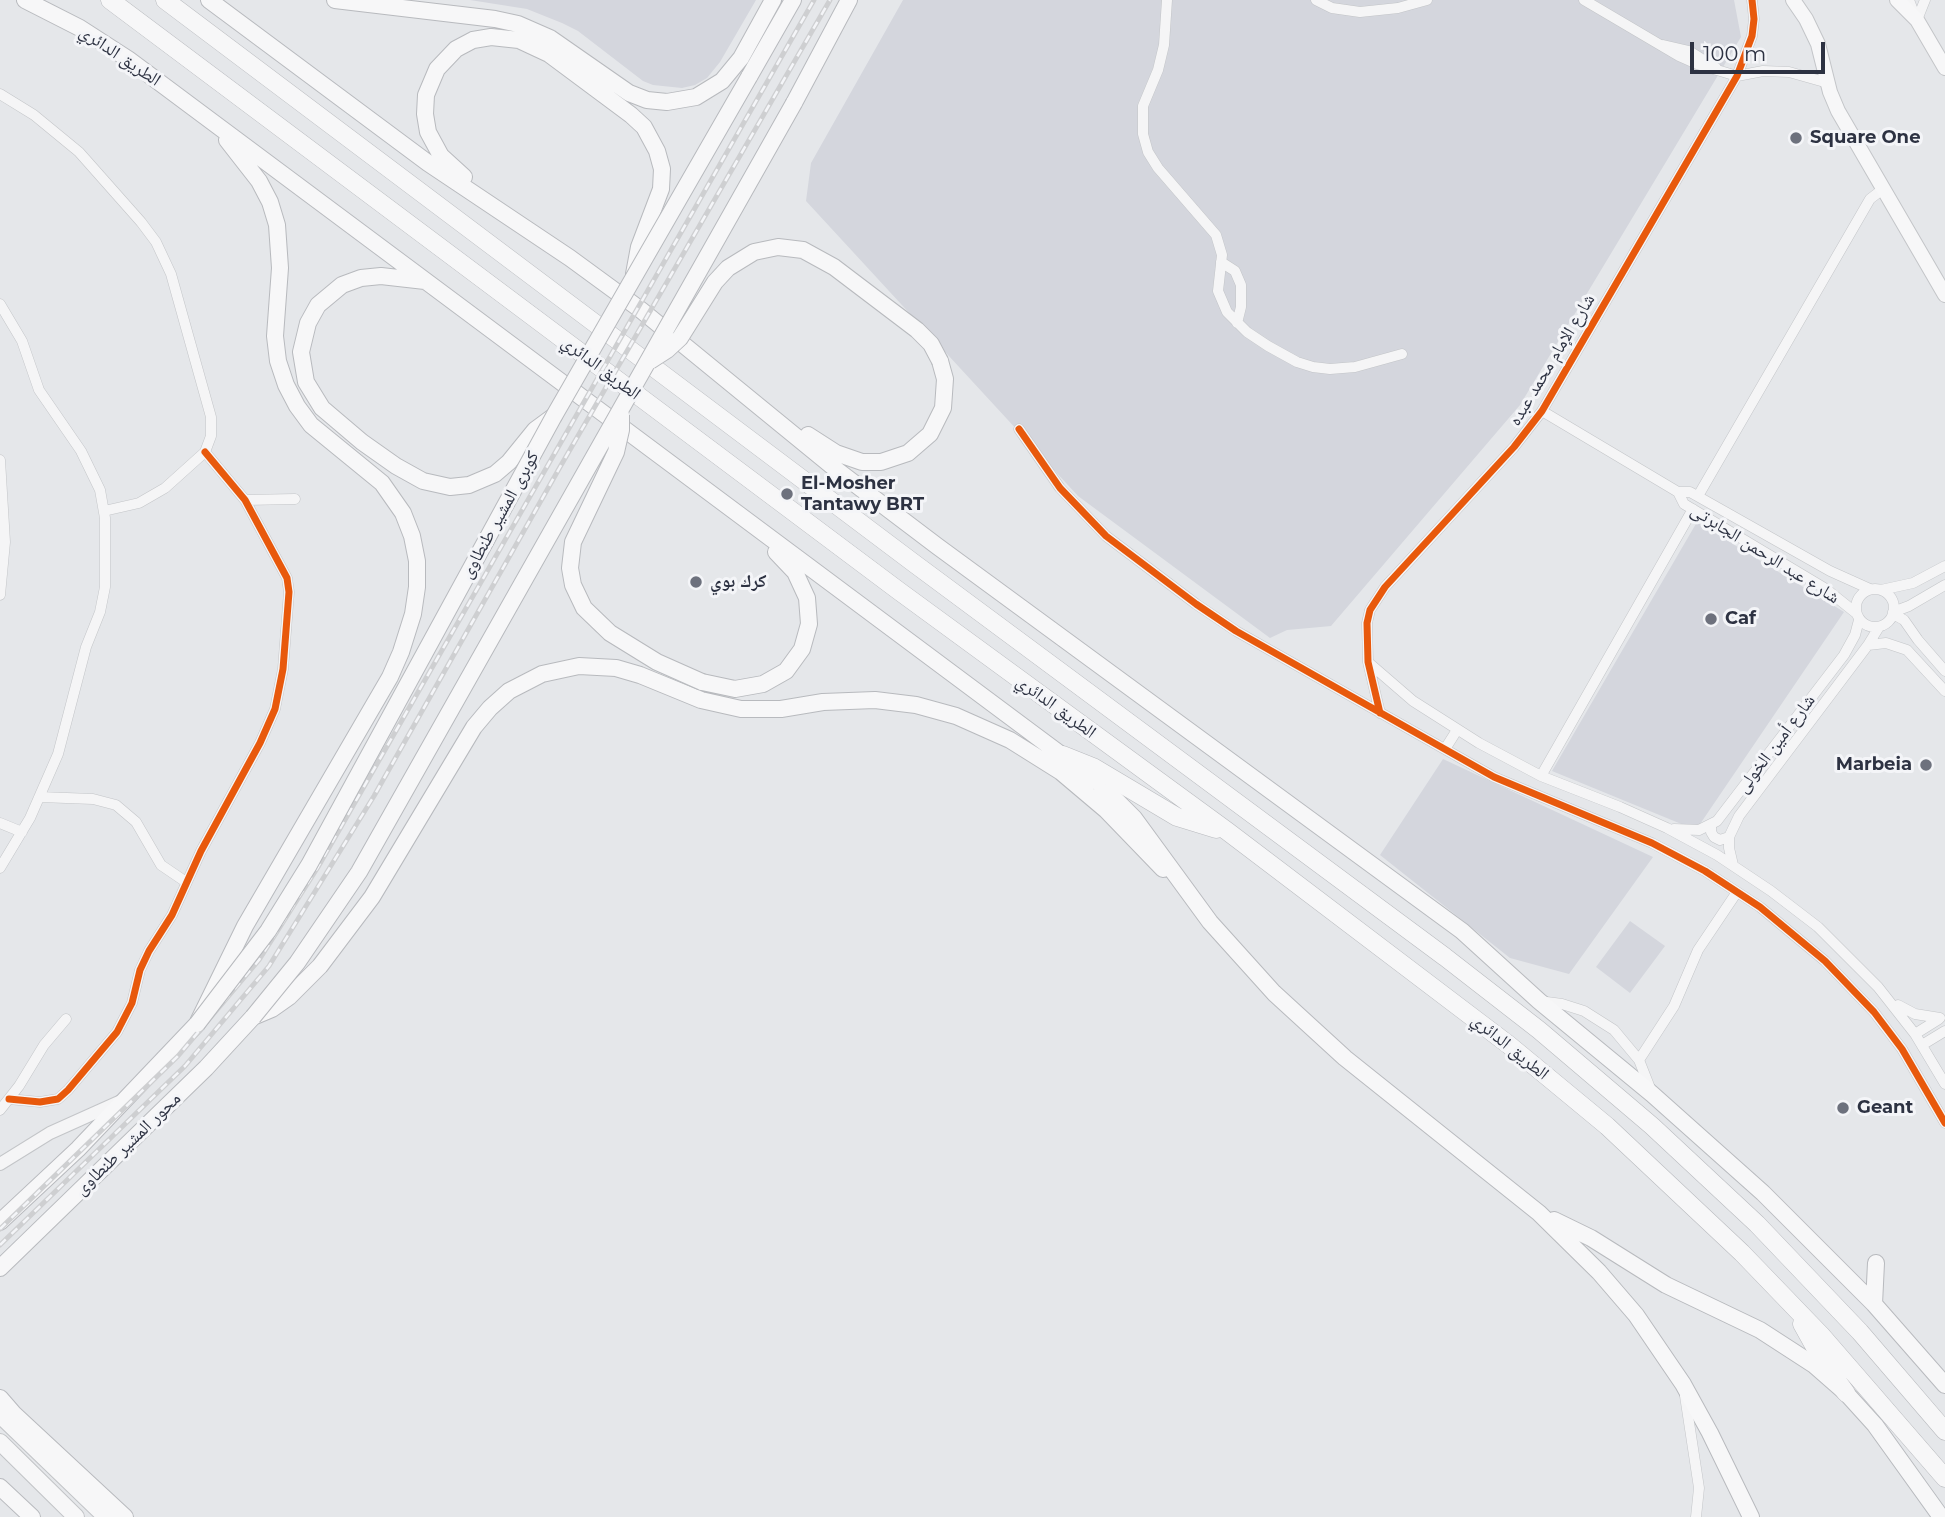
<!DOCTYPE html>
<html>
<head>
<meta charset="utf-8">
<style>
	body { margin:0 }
	#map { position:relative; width:1945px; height:1517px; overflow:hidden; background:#e5e7ea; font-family:Montserrat,sans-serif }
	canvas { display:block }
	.scale { position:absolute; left:1690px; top:42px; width:135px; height:32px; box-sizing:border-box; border:4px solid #2d3242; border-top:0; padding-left:9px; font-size:21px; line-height:24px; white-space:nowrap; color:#2d3242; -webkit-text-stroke:5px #f4f5f8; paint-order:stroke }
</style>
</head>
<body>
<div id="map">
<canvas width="1945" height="1517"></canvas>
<div class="scale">100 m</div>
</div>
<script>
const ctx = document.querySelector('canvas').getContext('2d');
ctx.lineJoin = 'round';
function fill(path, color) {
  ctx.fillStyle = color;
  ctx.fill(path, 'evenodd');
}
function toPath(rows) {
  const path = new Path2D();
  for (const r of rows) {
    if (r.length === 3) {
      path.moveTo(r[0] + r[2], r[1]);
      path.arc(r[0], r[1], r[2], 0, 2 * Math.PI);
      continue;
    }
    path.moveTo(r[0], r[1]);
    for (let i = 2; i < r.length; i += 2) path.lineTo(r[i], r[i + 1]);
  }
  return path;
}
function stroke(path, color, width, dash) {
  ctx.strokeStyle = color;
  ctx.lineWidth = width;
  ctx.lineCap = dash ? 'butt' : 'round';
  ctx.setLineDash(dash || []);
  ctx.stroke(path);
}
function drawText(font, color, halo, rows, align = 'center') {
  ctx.font = font + ' Montserrat,"Noto Naskh Arabic",sans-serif';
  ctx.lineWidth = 6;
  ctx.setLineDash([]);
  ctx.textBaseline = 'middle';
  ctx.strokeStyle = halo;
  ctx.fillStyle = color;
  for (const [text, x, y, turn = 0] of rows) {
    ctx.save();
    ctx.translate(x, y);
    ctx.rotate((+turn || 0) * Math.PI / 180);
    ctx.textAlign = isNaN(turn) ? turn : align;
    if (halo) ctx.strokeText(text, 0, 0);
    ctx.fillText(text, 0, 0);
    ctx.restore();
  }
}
const built = toPath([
	[470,0,756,0,720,62,707,78,695,85,682,88,653,85,643,81,578,31,562,23,527,9],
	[903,0,1734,0,1741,37,1520,405,1331,626,1287,630,1270,638,1078,496,806,201,811,163],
	[1697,522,1844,612,1696,830,1552,771],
	[1443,759,1653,857,1569,974,1510,958,1380,855],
	[1630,921,1665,946,1630,993,1596,967]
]);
const minor = toPath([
	[1167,0,1164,45,1158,70,1143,106,1143,134,1148,152,1158,168,1216,235,1222,255,1218,291,1227,312,1247,332,1268,346,1297,362,1313,367,1330,369,1355,367,1402,354],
	[1316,0,1332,8,1360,12,1398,8,1427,0],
	[1584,0,1679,56,1697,64,1737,76,1763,71,1789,72,1828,83],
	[1909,0,1915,16],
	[1917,20,1925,0],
	[1663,45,1689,51,1716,68],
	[0,94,34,115,79,152,141,222,156,242,171,274,211,417,211,436,205,452,165,488,139,503,104,511],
	[1221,262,1235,271,1241,285,1241,307,1237,323],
	[0,304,22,341,39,390,81,451,100,490,105,518,105,587,100,612,86,647,58,754,30,818,0,868],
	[1542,411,1678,492,1690,492,1830,571,1870,589],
	[1019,429,1060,488,1106,536,1196,604,1236,631,1494,777,1652,843,1705,871,1760,907,1825,961,1874,1012,1902,1049,1945,1123],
	[0,460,5,542,0,595],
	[1678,492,1684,504,1826,589,1856,613],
	[1698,496,1870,199,1883,189],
	[245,500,295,499],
	[1875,608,19],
	[1881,590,1913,583,1945,566],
	[1893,612,1909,606,1945,585],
	[1893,614,1904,620,1918,640,1945,671],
	[1868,645,1886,643,1907,650,1945,691],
	[1369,663,1413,701,1479,743,1541,776,1620,807,1667,828,1717,855,1771,891,1818,927,1878,987,1915,1034,1945,1084],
	[1380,713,1368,662,1367,623,1370,610,1385,587,1514,447,1542,411,1737,76,1752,36,1754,19,1752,0],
	[1445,749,1457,730],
	[1541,776,1693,509],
	[40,797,93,799,116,805,136,822,161,865,186,882],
	[0,823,22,832],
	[1711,826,1711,832,1714,837,1720,840,1729,837],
	[1674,829,1699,830,1717,821,1844,655,1855,635,1859,620],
	[1733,865,1729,848,1729,837,1739,816,1868,645,1879,627],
	[1539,1001,1562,1004,1584,1011,1614,1030,1639,1060,1652,1093],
	[1898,1005,1915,1014,1940,1018],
	[1915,1034,1939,1019],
	[1922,1045,1945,1031],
	[1639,1060,1674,1006,1698,950,1737,892],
	[9,1099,40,1102,58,1099,68,1090,117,1032,132,1003,140,970,149,951,172,915,201,851,260,743,275,709,283,669,289,592,287,578,245,500,205,452],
	[0,1110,19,1086,44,1045,66,1019],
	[1685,1396,1699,1488,1696,1517]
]);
const tertiary = toPath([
	[0,1164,50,1133,119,1102]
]);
const secondary = toPath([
	[1793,0,1806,19,1818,44,1830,92,1838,111,1945,295],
	[1897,0,1917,20,1945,68]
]);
const primary = toPath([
	[0,1415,106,1517],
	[0,1442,76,1517]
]);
const trunk = toPath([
	[25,0,80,28,128,59,1099,783,1134,818,1210,922,1274,993,1345,1058,1539,1213,1599,1272,1636,1315,1683,1384,1710,1433,1751,1517],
	[209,0,428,163,570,258,641,310,838,471,937,546,1462,931,1539,1001,1652,1094,1763,1193,1874,1304,1945,1385],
	[335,0,495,19,518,24,550,38,629,93,647,100,667,102,696,97,722,81,741,58,773,0],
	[749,77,793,0],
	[794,103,849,0],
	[464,177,441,156,428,132,425,114,426,95,437,69,456,49,473,40,491,37,519,40,549,54,631,115,644,127,657,151,662,169,661,189,639,247,634,274],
	[425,281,381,276,361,278,342,285,318,305,308,323,301,352,306,382,322,408,362,442,396,466,423,481,450,487,469,485,495,474,509,462,535,430,554,416],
	[808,435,836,453,862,462,881,462,908,453,930,434,943,408,945,379,940,361],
	[702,682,735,689,763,684,786,671,802,649,809,624,807,598,795,572,776,552],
	[1554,1220,1591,1238,1666,1285,1760,1330,1814,1365,1846,1393,1875,1425,1941,1517],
	[0,1222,78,1149,197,1024,245,926,390,677,401,652,413,614,417,587,417,561,412,536,403,513,382,483,311,425,297,406,286,385,278,361,275,336,280,268,277,225,270,202,259,181,227,140],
	[0,1268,206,1068,253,1017,272,1009,289,997,320,966,372,897,474,727,490,708,509,691,542,674,579,666,616,668,640,675,701,700,741,709,781,709,823,702,875,700,916,705,956,716,1010,740,1061,772,1106,810,1163,869],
	[1874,1304,1876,1263],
	[0,1398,13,1413,125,1517],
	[0,1487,32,1517]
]);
const motorway = toPath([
	[110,0,899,591,1227,831,1509,1045,1607,1126,1742,1253,1821,1335,1945,1478],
	[165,0,915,564,1445,957,1539,1030,1652,1126,1757,1224,1860,1332,1945,1431],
	[1063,755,1093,767,1177,817,1216,829],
	[1802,1324,1822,1360,1846,1393]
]);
const rail = toPath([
	[0,1229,178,1056,259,960,318,867,814,0],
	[0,1245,185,1066,269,966,374,796,560,467,830,0]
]);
const trunkBridge = toPath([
	[650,361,667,350,680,338,715,282,728,268,754,252,778,247,803,250,834,267,917,330,931,344,940,361],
	[621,415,621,430,616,452,573,542,570,568,573,585,584,608,610,633,657,662,702,682],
	[253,1017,297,963,359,872,794,103],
	[197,1024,268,931,309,865,554,416,749,77]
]);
const cycleway = toPath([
	[1019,429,1060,488,1106,536,1196,604,1236,631,1494,777,1652,843,1705,871,1760,907,1825,961,1874,1012,1902,1049,1945,1123],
	[1380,713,1368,662,1367,623,1370,610,1385,587,1514,447,1542,411,1737,76,1752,36,1754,19,1752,0],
	[9,1099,40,1102,58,1099,68,1090,117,1032,132,1003,140,970,149,951,172,915,201,851,260,743,275,709,283,669,289,592,287,578,245,500,205,452]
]);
const markers = [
	[1796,138,7,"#6d717d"],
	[787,494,7,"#6d717d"],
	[696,582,7,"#6d717d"],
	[1711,619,7,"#6d717d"],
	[1926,765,7,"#6d717d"],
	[1843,1108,7,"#6d717d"]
];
const streetNames = [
	["الطريق الدائري",120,56,34],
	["شارع الإمام محمد عبده",1552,360,-59],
	["الطريق الدائري",601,368,37],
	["كوبرى المشير طنطاوى",500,515,-61],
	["شارع عبد الرحمن الجابرتى",1765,554,32],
	["الطريق الدائري",1056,707,36],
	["شارع أمين الخولى",1776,744,-53],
	["الطريق الدائري",1510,1047,39],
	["محور المشير طنطاوى",128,1144,-44]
];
const poiNames = [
	["Square One",1810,138],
	["El-Mosher",801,484],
	["Tantawy BRT",801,505],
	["كرك بوي",710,582],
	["Caf",1725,619],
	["Marbeia",1912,765,"right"],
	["Geant",1857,1108]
];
fill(built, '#d4d6dd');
stroke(minor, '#c3c5c8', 11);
stroke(tertiary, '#c3c5c8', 14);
stroke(secondary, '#c3c5c8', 16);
stroke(primary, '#c2c4c7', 18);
stroke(trunk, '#b8babe', 18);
stroke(motorway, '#b8babe', 19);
stroke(minor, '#f5f5f6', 10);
stroke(tertiary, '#f5f5f6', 12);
stroke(secondary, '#f7f7f8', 14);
stroke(primary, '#f7f7f8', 16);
stroke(trunk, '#f7f7f8', 16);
stroke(motorway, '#f7f7f8', 18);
stroke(rail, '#cecfd1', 5);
stroke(rail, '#f4f5f8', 2.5, [8]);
stroke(trunkBridge, '#b8babe', 18, []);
stroke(trunkBridge, '#f7f7f8', 16);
stroke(cycleway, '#e8590c', 7);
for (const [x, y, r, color] of markers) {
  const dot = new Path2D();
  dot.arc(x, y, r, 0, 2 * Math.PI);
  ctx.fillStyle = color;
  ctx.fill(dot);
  stroke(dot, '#f4f5f8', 2.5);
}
drawText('18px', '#2d3242', '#f4f5f8', streetNames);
drawText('bold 18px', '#2d3242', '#f4f5f8', poiNames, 'left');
</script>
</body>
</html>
